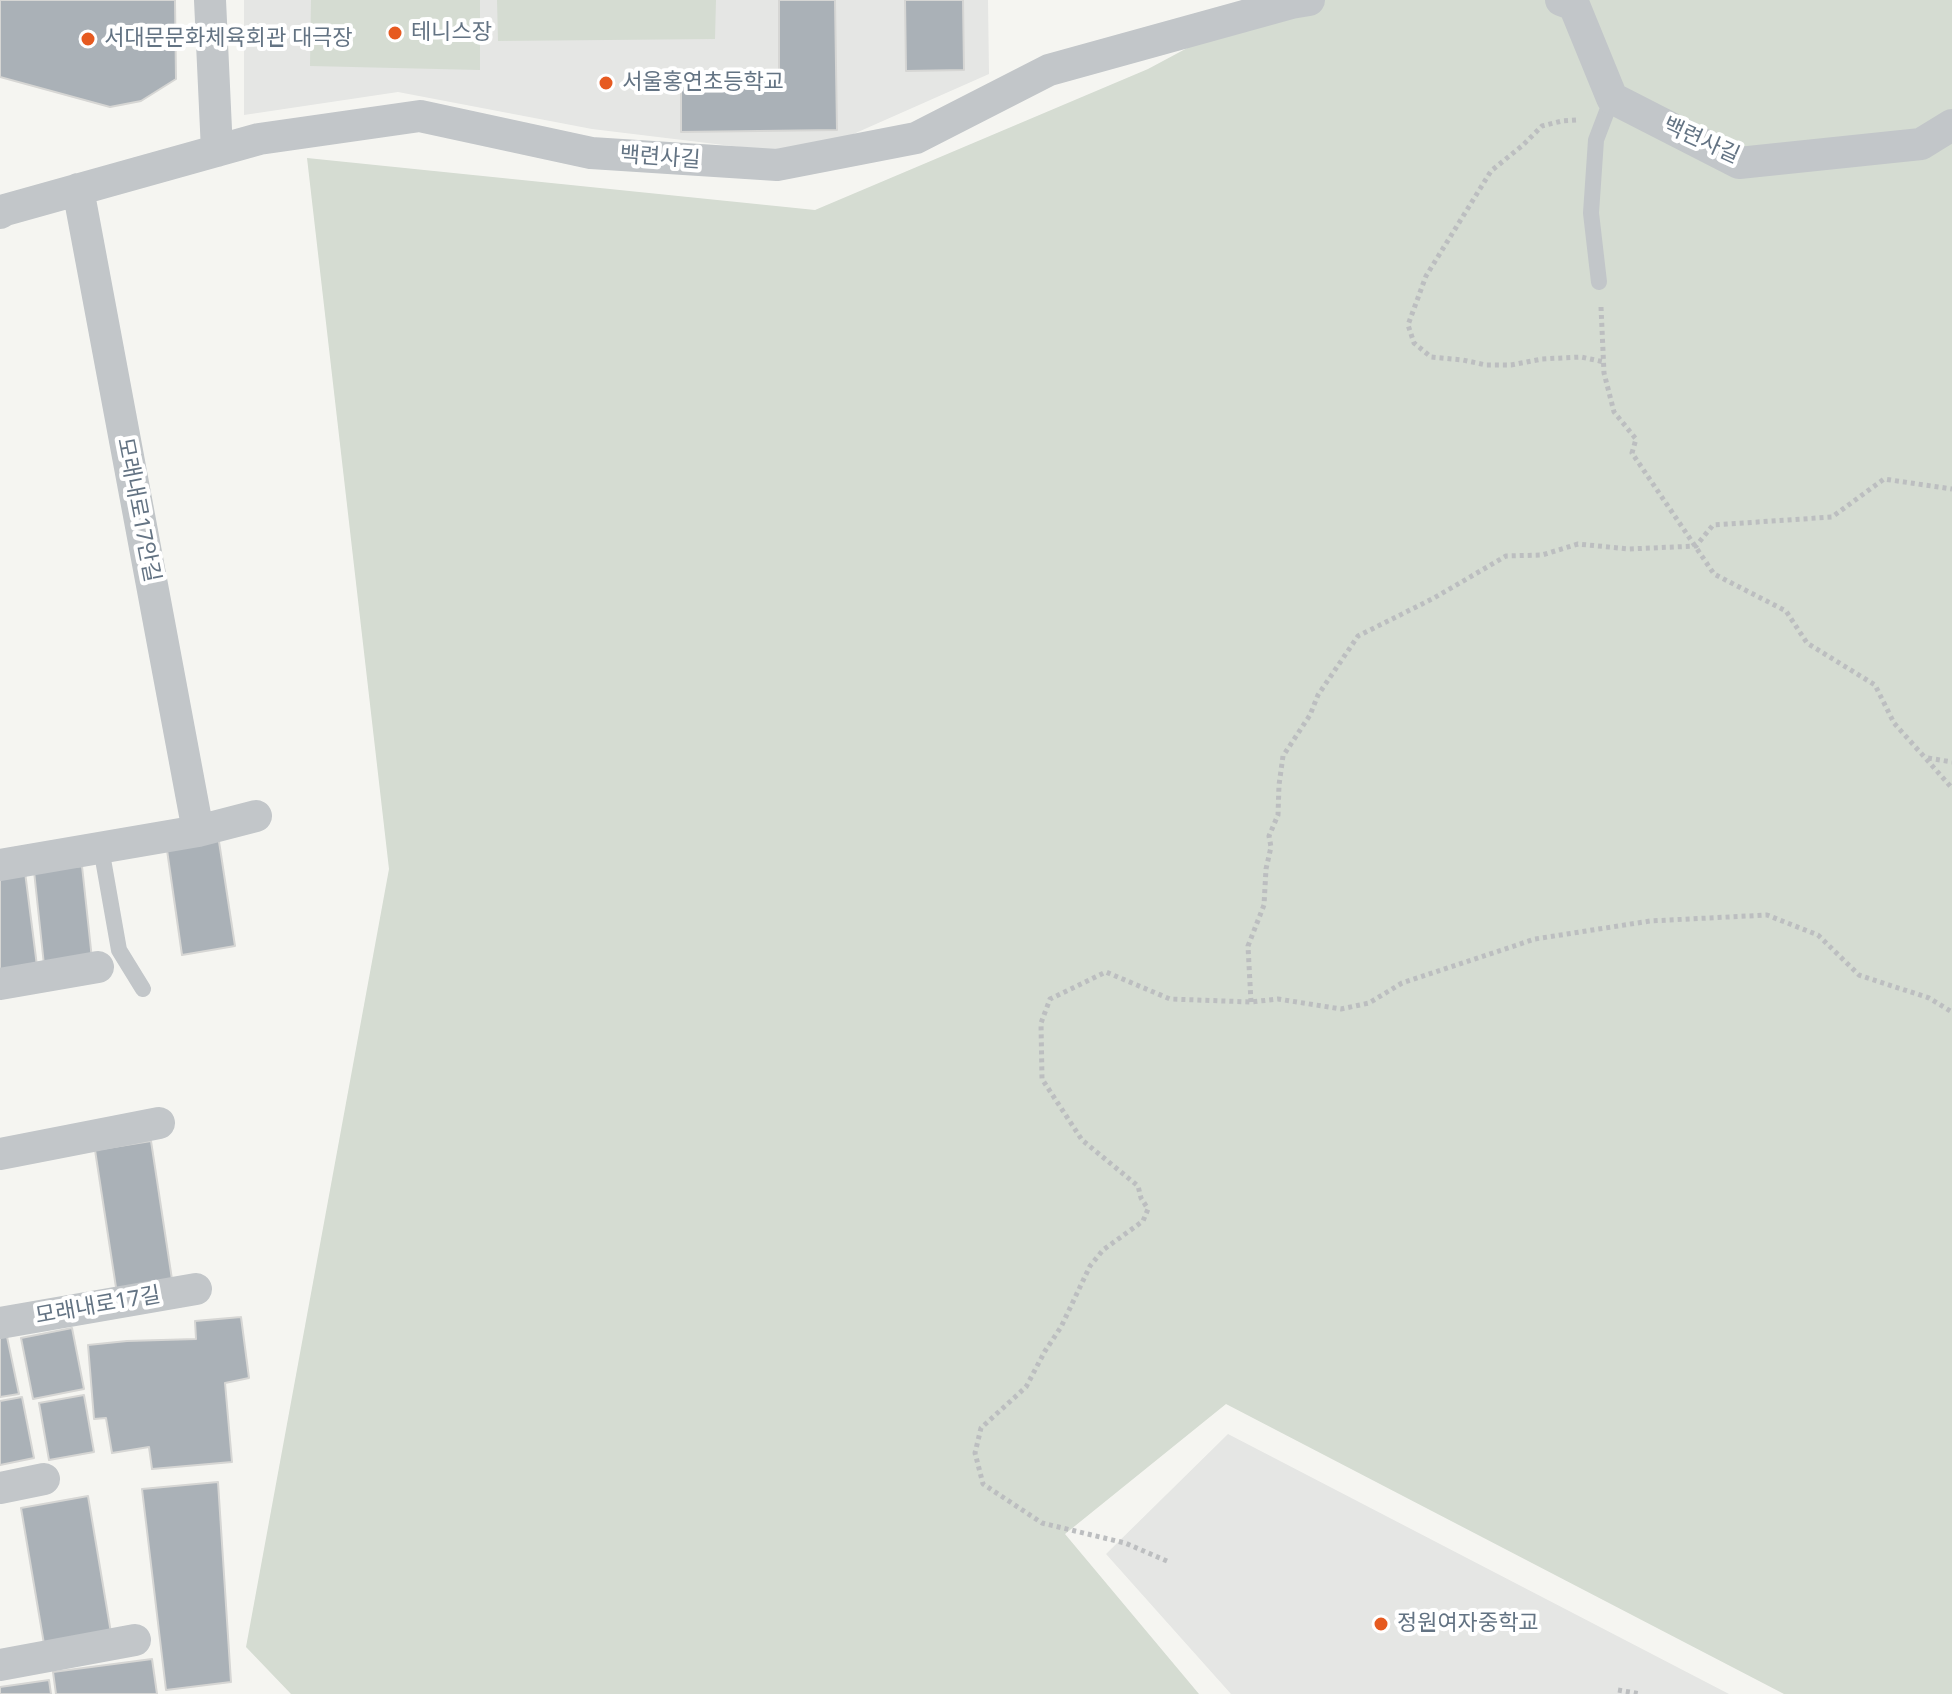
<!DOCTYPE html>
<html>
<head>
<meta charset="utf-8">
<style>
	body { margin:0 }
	canvas { display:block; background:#f5f5f1 }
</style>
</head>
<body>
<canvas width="1952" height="1694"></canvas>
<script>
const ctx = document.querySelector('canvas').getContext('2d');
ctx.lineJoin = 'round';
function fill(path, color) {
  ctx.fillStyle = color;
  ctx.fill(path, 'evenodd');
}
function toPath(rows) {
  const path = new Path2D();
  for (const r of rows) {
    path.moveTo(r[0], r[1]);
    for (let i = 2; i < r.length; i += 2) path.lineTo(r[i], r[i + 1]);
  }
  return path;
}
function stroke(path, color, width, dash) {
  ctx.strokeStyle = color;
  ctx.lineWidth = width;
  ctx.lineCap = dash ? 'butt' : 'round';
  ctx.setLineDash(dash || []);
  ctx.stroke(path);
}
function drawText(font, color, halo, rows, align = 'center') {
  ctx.font = font + ' "Noto Sans","Noto Sans KR",sans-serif';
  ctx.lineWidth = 8;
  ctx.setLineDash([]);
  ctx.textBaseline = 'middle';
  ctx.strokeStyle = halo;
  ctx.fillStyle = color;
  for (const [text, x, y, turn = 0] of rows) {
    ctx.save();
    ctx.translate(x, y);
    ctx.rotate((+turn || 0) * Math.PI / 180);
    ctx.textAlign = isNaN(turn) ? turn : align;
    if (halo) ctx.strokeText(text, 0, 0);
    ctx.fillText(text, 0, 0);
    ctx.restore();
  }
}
const built = toPath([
	[244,0,988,0,989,74,806,155,592,129,398,92,244,115],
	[1228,1434,1729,1694,1231,1694,1106,1554]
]);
const green = toPath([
	[311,0,480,0,480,70,310,66],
	[497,0,716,0,715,39,498,41],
	[1277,0,1952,0,1952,1694,1784,1694,1226,1404,1065,1534,1199,1694,291,1694,246,1647,389,869,307,158,815,210,1148,69]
]);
const building = toPath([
	[0,0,175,0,176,79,141,101,110,107,0,77,0,0],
	[779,0,835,0,837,130,681,132,681,72,779,71,779,0],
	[905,0,963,0,964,70,906,71,905,0],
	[218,835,235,946,182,955,166,843,218,835],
	[82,866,92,959,44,965,34,871,82,866],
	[25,872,37,966,0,971,0,875,25,872],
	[151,1141,173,1286,117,1294,95,1150,151,1141],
	[241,1317,249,1378,225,1383,232,1462,152,1469,149,1447,112,1453,106,1418,94,1419,88,1345,127,1341,196,1339,195,1321,241,1317],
	[72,1328,84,1389,33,1399,21,1338,72,1328],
	[6,1332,19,1394,0,1397,0,1333,6,1332],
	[84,1395,94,1452,49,1460,39,1403,84,1395],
	[22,1397,34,1458,0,1465,0,1401,22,1397],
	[218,1482,231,1682,166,1690,142,1489,218,1482],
	[88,1496,111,1633,44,1644,21,1508,88,1496],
	[152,1659,157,1694,56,1694,53,1672,152,1659],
	[49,1680,51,1694,0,1694,0,1687,49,1680]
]);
const path = toPath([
	[1576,120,1562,121,1542,126,1523,145,1491,171,1426,276,1408,325,1414,343,1431,357,1463,360,1486,365,1511,365,1542,359,1581,357,1604,362],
	[1601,307,1604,373,1614,412,1636,439,1632,453,1714,574,1786,611,1807,643,1875,685,1894,723,1952,788],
	[1928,758,1952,762],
	[1251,1002,1248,946,1264,905,1266,869,1271,847,1269,836,1278,815,1279,785,1283,756,1310,715,1318,695,1358,636,1434,598,1506,556,1542,555,1578,544,1629,549,1696,546,1713,525,1832,517,1884,479,1952,489],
	[1167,1561,1125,1543,1042,1523,983,1484,975,1453,981,1428,1026,1387,1045,1351,1061,1327,1090,1266,1103,1250,1143,1221,1148,1209,1141,1198,1138,1186,1082,1140,1042,1079,1041,1023,1050,999,1106,972,1170,999,1251,1002,1278,999,1341,1009,1369,1003,1402,983,1535,939,1650,921,1767,915,1818,935,1859,975,1929,998,1952,1012],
	[1618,1690,1641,1694]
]);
const lane = toPath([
	[1599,282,1591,213,1596,140,1612,98],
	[101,848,119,950,143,989]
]);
const street = toPath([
	[210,0,217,151],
	[1561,0,1574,5,1612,98,1739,163,1921,144,1952,125],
	[78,189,198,831],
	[0,213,5,210,259,139,420,116,591,153,777,165,916,138,1049,70,1291,3,1309,0],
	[0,865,198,831,256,816],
	[0,984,98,967],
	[0,1154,159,1123],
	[0,1323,196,1289],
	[0,1488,44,1479],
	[0,1665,135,1640]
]);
const markers = [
	[395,33,8,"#e65a20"],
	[88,39,8,"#e65a20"],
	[606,83,8,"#e65a20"],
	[1381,1624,8,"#e65a20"]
];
const poiNames = [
	["테니스장",411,33],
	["서대문문화체육회관 대극장",104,39],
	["서울홍연초등학교",622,83],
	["정원여자중학교",1397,1624]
];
const streetNames = [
	["백련사길",1701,141,24],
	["백련사길",660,158,4],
	["모래내로17안길",138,510,79],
	["모래내로17길",98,1306,-10]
];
fill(built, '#e5e6e4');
fill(green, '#d5dcd2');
fill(building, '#aab1b7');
stroke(building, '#d6d6d4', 2);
stroke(path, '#bcbec0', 5, [4, 4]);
stroke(lane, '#c2c6c9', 16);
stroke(street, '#c2c6c9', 32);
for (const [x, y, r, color] of markers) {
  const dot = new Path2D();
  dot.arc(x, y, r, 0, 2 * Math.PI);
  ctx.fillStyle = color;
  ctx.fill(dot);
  stroke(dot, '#fff', 3);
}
drawText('22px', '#637383', '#fff', poiNames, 'left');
drawText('22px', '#637383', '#fff', streetNames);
</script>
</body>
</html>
